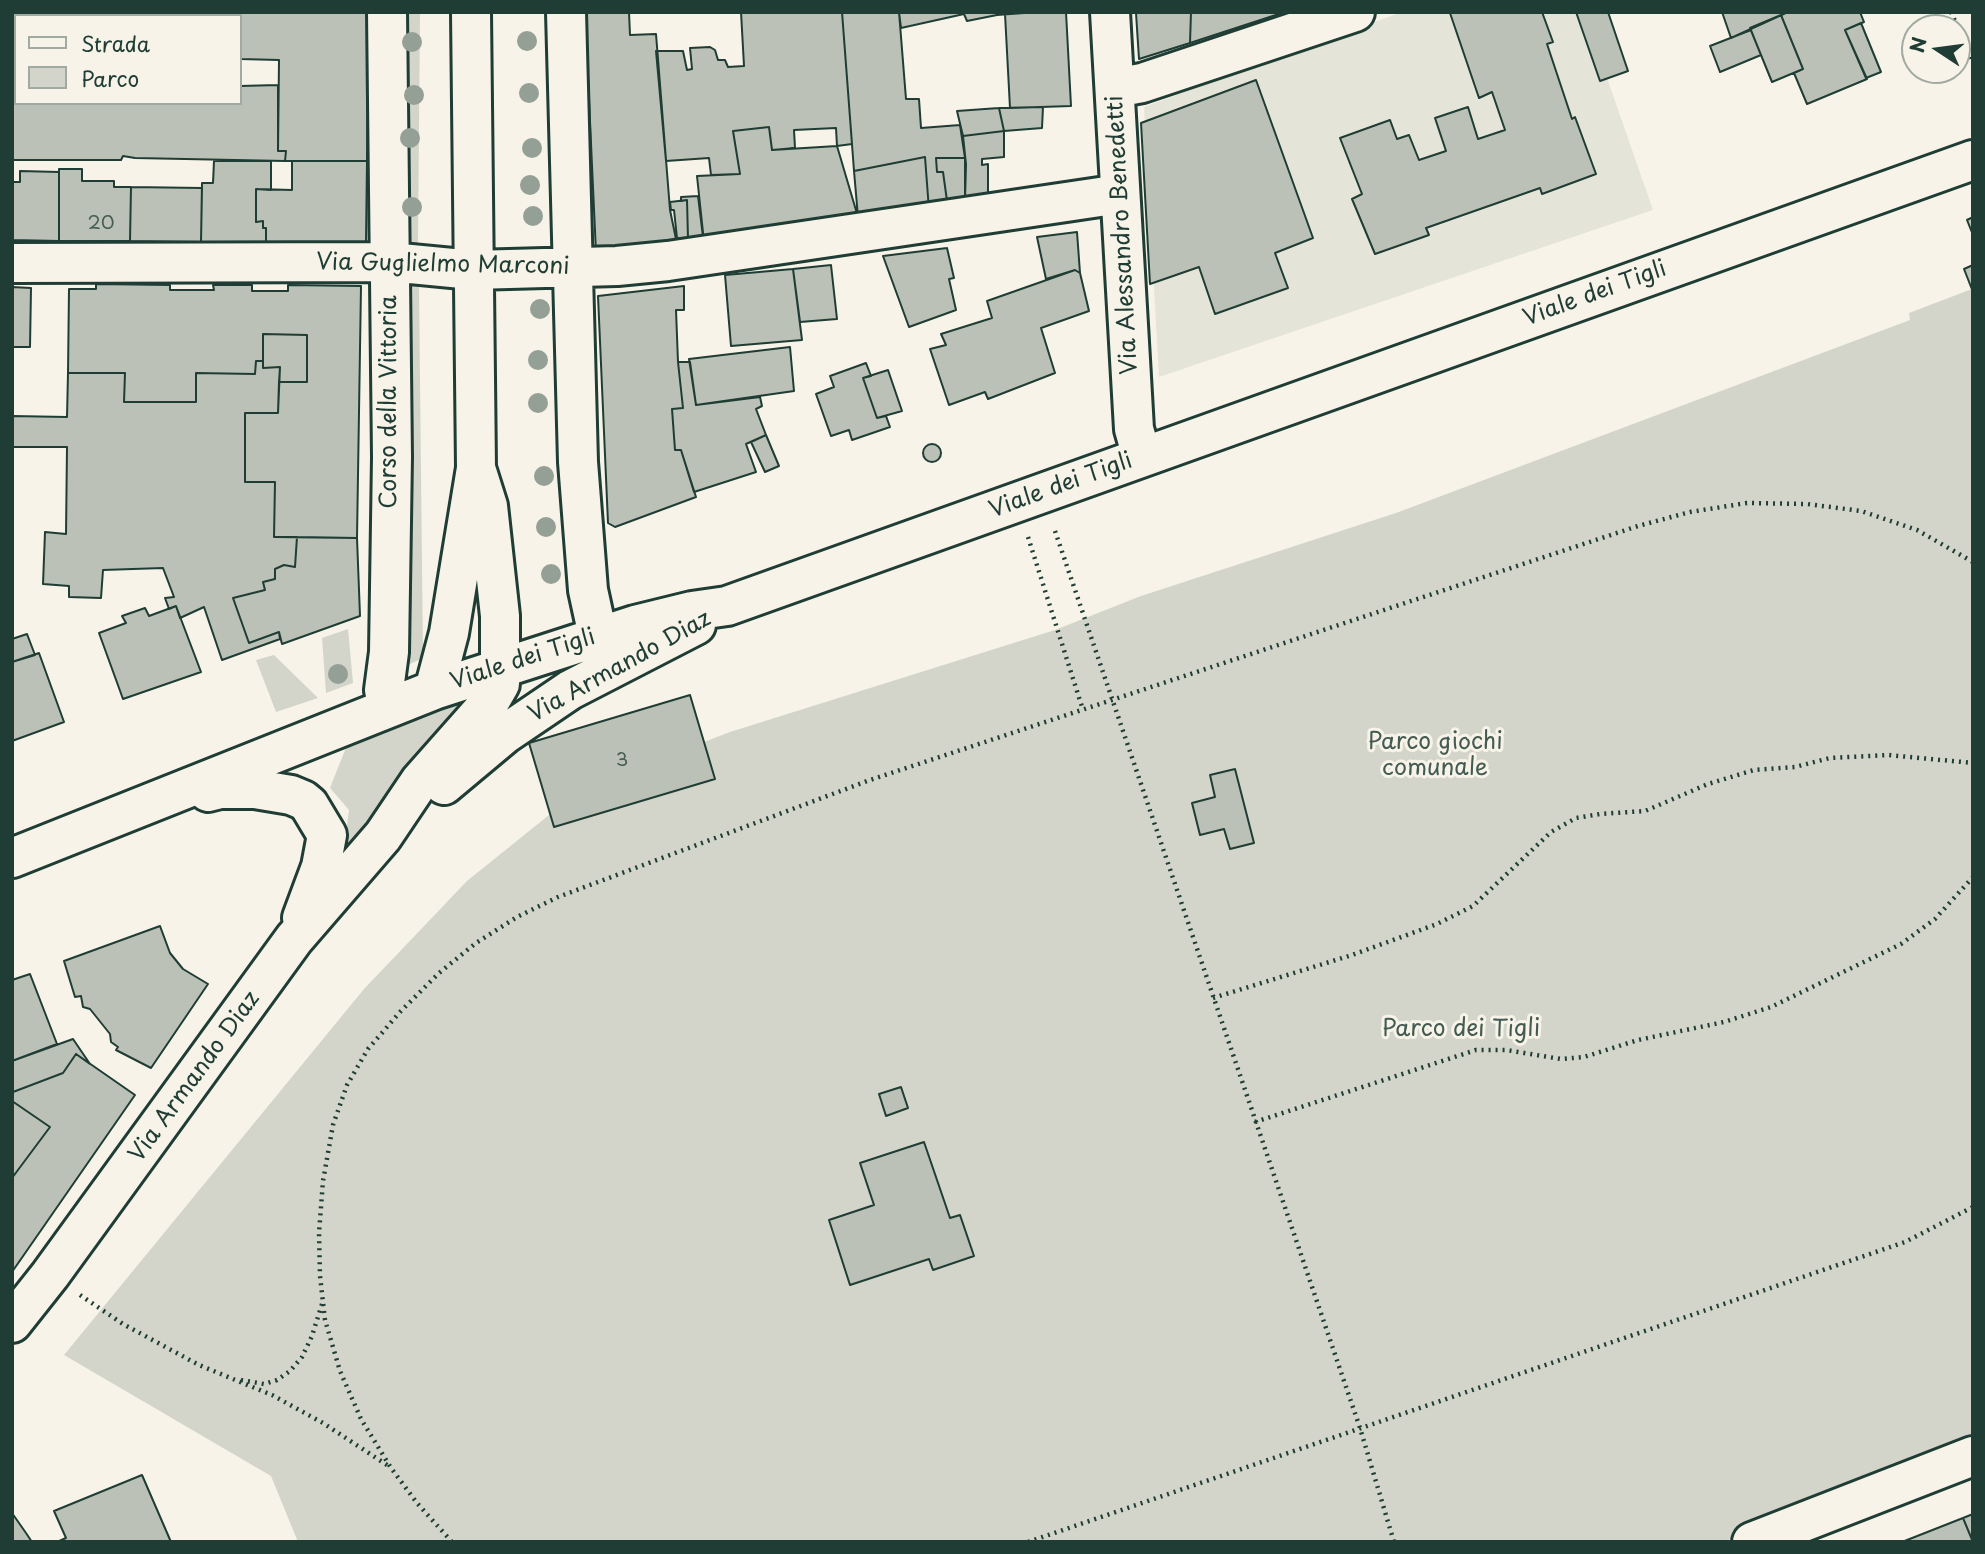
<!DOCTYPE html>
<html>
<head>
<meta charset="utf-8">
<style>
	body { margin:0 }
	#map { position:relative; width:1985px; height:1554px; overflow:hidden; background:#f7f3e8; font-family:"Playpen Sans",sans-serif }
	canvas { display:block }
	.frame { position:absolute; inset:0; border:14px solid #1f3d34; pointer-events:none }
	.legend { position:absolute; left:14px; top:14px; width:228px; height:91px; box-sizing:border-box; background:#f7f3e8; border:2px solid #a1aaa0; margin:0; padding:9px 12px; list-style:none; font-size:21px; color:#1f3d34 }
	.legend li { display:flex; align-items:center; gap:14px; height:35px }
	.legend b { width:35px; border:2px solid #a1aaa0 }
	.north { position:absolute; left:1901px; top:14px; width:70px; height:70px; box-sizing:border-box; background:#f7f3e8; border:2px solid #a1aaa0; border-radius:50%; rotate:283deg; font-size:19px; font-weight:700; line-height:28px; text-align:center; color:#1f3d34 }
	.north::after { content:''; display:block; margin:auto; width:24px; height:32px; background:#1f3d34; clip-path:polygon(50% 0,100% 100%,50% 72%,0 100%) }
</style>
</head>
<body>
<div id="map">
<canvas width="1985" height="1554"></canvas>
<div class="frame"></div>
<ul class="legend">
<li><b style="height:9px;background:#f7f3e8"></b>Strada</li>
<li><b style="height:19px;background:#d3d5ca"></b>Parco</li>
</ul>
<div class="north">N</div>
</div>
<script>
const ctx = document.querySelector('canvas').getContext('2d');
ctx.lineJoin = 'round';
function fill(path, color) {
  ctx.fillStyle = color;
  ctx.fill(path, 'evenodd');
}
function toPath(rows) {
  const path = new Path2D();
  for (const r of rows) {
    if (r.length === 3) {
      path.moveTo(r[0] + r[2], r[1]);
      path.arc(r[0], r[1], r[2], 0, 2 * Math.PI);
      continue;
    }
    path.moveTo(r[0], r[1]);
    for (let i = 2; i < r.length; i += 2) path.lineTo(r[i], r[i + 1]);
  }
  return path;
}
function stroke(path, color, width, dash) {
  ctx.strokeStyle = color;
  ctx.lineWidth = width;
  ctx.lineCap = dash ? 'butt' : 'round';
  ctx.setLineDash(dash || []);
  ctx.stroke(path);
}
function drawText(font, color, halo, rows, align = 'center') {
  ctx.font = font + ' "Playpen Sans",sans-serif';
  ctx.lineWidth = 6;
  ctx.setLineDash([]);
  ctx.textBaseline = 'middle';
  ctx.strokeStyle = halo;
  ctx.fillStyle = color;
  for (const [text, x, y, turn = 0] of rows) {
    ctx.save();
    ctx.translate(x, y);
    ctx.rotate((+turn || 0) * Math.PI / 180);
    ctx.textAlign = isNaN(turn) ? turn : align;
    if (halo) ctx.strokeText(text, 0, 0);
    ctx.fillText(text, 0, 0);
    ctx.restore();
  }
}
const built = toPath([
	[1402,12,1584,12,1653,210,1159,377,1144,107]
]);
const green = toPath([
	[403,12,420,12,418,244,402,244],
	[402,286,419,286,423,658,406,666],
	[1972,289,1973,1444,1723,1542,298,1542,271,1476,64,1355,364,989,467,881,554,811,618,775,730,732,1055,630,1141,596,1396,513,1910,320,1909,313],
	[348,629,353,683,326,693,322,638],
	[274,655,318,698,276,712,256,660],
	[471,694,342,864,349,810,330,788,349,740]
]);
const building = toPath([
	[12,12,368,12,367,161,285,161,286,151,278,151,279,60,240,59,240,16,16,16,12,66,12,12],
	[585,12,629,12,630,35,656,34,670,210,677,244,596,253,585,12],
	[741,12,842,12,852,144,837,146,836,128,794,130,795,148,772,150,769,127,733,131,740,174,711,175,709,158,666,161,656,51,683,51,687,70,692,69,690,48,710,47,715,50,718,60,725,60,728,67,744,66,741,12],
	[842,12,899,12,906,99,919,99,921,128,960,125,965,158,936,158,937,172,943,172,948,208,929,210,925,157,854,171,842,12],
	[899,12,997,12,997,15,967,21,964,14,901,28,899,12],
	[997,12,1038,12,997,15,997,12],
	[1038,12,1066,12,1071,106,1010,108,1005,14,1038,12],
	[1191,12,1190,43,1139,59,1136,13,1191,12],
	[1191,12,1285,12,1190,43,1191,12],
	[1453,12,1542,12,1553,42,1547,44,1572,119,1575,117,1596,174,1542,194,1540,188,1426,228,1429,235,1375,254,1352,199,1362,194,1340,138,1390,120,1397,139,1409,135,1419,160,1446,151,1435,118,1468,107,1478,139,1505,130,1492,92,1479,98,1450,13,1453,12],
	[1576,12,1608,12,1628,71,1600,81,1576,12],
	[1722,12,1788,12,1731,38,1722,12],
	[1788,12,1860,12,1864,22,1845,30,1867,79,1807,104,1794,73,1803,69,1781,15,1788,12],
	[1781,15,1803,69,1772,82,1750,28,1781,15],
	[1861,23,1881,72,1866,78,1845,30,1861,23],
	[1751,30,1761,55,1720,72,1710,46,1751,30],
	[14,32,16,32,16,66,13,66,14,32],
	[1256,80,1313,238,1275,253,1288,288,1215,314,1199,267,1150,284,1141,123,1256,80],
	[278,85,278,151,286,151,285,161,135,158,123,156,121,160,12,160,12,89,16,89,16,103,240,103,240,86,278,85],
	[1043,107,1042,128,1004,131,999,108,1043,107],
	[999,108,1004,131,963,136,957,111,999,108],
	[769,127,772,150,837,146,858,217,704,242,697,176,740,174,733,131,769,127],
	[1004,131,1004,157,982,159,982,165,988,164,988,198,965,200,966,164,963,136,1004,131],
	[925,157,929,210,858,217,854,171,925,157],
	[936,158,965,158,965,200,948,208,943,172,937,172,936,158],
	[214,161,271,161,271,190,256,189,256,222,263,221,263,228,266,228,266,242,201,242,202,183,213,183,214,161],
	[292,161,367,161,366,243,266,242,266,228,263,228,263,221,256,222,256,189,292,190,292,161],
	[59,169,82,169,82,181,114,181,114,187,131,187,130,241,59,241,59,169],
	[20,171,59,172,59,241,12,240,12,182,20,182,20,171],
	[131,187,202,188,201,242,130,241,131,187],
	[698,196,703,237,688,239,687,200,681,201,681,197,698,196],
	[687,200,688,239,677,238,674,210,671,210,670,202,687,200],
	[1973,217,1973,235,1967,220,1973,217],
	[1077,232,1080,273,1075,270,1046,279,1037,237,1077,232],
	[947,248,954,278,949,279,956,310,909,327,883,256,947,248],
	[831,265,837,319,800,322,793,269,831,265],
	[1973,265,1973,292,1964,269,1973,265],
	[793,269,802,340,731,346,725,275,793,269],
	[1075,270,1080,273,1089,311,1041,328,1055,373,988,399,985,392,949,405,930,349,946,345,941,334,992,318,987,301,1075,270],
	[96,284,170,285,170,290,214,290,213,285,252,285,252,291,288,291,288,285,361,286,357,538,274,537,275,482,245,482,245,413,278,413,279,382,307,382,307,335,263,334,263,361,256,361,255,374,196,373,196,402,124,402,125,373,68,373,69,289,96,289,96,284],
	[684,286,684,310,676,310,678,362,683,408,672,409,675,450,681,450,696,497,615,527,608,523,598,296,684,286],
	[12,287,31,288,30,347,12,347,12,287],
	[263,334,307,335,307,382,279,382,280,367,263,368,263,334],
	[790,347,794,391,696,405,689,359,790,347],
	[256,361,263,361,263,368,280,367,278,413,245,413,245,482,275,482,274,537,297,537,295,567,284,565,275,569,275,579,263,582,265,590,233,598,249,643,279,632,280,639,222,660,204,607,180,618,176,606,169,609,165,598,174,597,163,568,103,570,101,598,69,597,69,586,43,584,45,532,66,534,67,447,12,447,12,416,67,417,68,373,125,373,124,402,196,402,196,373,255,374,256,361],
	[678,362,690,362,696,405,760,397,762,406,756,409,766,435,746,444,756,472,694,492,681,450,675,450,672,409,683,408,678,362],
	[866,363,871,376,863,378,877,418,886,416,890,427,852,440,849,430,831,436,816,394,834,387,830,376,866,363],
	[888,370,902,411,877,418,863,378,888,370],
	[766,435,779,466,765,472,751,442,766,435],
	[932,453,9],
	[297,537,357,538,360,616,282,644,279,632,249,643,233,598,265,590,263,582,275,579,275,569,284,565,295,567,297,537],
	[176,606,201,672,123,699,99,633,126,623,122,616,145,608,149,616,176,606],
	[27,634,35,655,12,662,12,639,27,634],
	[39,653,64,722,12,741,12,662,39,653],
	[690,695,715,779,554,827,529,743,690,695],
	[1235,769,1254,843,1230,849,1224,829,1200,835,1192,803,1215,797,1210,775,1235,769],
	[160,926,170,953,183,969,208,984,151,1068,116,1050,118,1047,111,1042,110,1034,90,1009,83,1007,81,996,75,997,64,961,160,926],
	[30,974,57,1044,12,1061,12,980,30,974],
	[73,1039,90,1064,76,1054,63,1073,13,1092,12,1095,12,1061,73,1039],
	[76,1054,135,1095,12,1272,12,1178,50,1127,12,1101,12,1095,13,1092,63,1073,76,1054],
	[901,1087,908,1108,886,1116,879,1094,901,1087],
	[12,1101,50,1127,12,1178,12,1101],
	[924,1142,950,1218,960,1215,974,1256,933,1270,929,1259,850,1285,829,1220,874,1205,860,1163,924,1142],
	[142,1475,171,1542,57,1542,66,1538,54,1511,142,1475],
	[12,1513,26,1533,32,1542,12,1542,12,1513],
	[1973,1514,1973,1542,1963,1518,1973,1514],
	[1963,1518,1973,1542,1902,1542,1963,1518]
]);
const path = toPath([
	[1951,12,1973,62],
	[1055,531,1360,1428,1394,1542],
	[1028,537,1083,710],
	[1213,998,1352,955,1437,924,1473,906,1551,832,1576,818,1600,814,1645,811,1708,784,1754,770,1795,767,1830,758,1888,755,1973,763],
	[1255,1122,1476,1050,1506,1050,1561,1059,1584,1057,1638,1040,1724,1022,1771,1007,1901,944,1935,919,1973,877],
	[80,1295,123,1324,199,1365,272,1395,323,1423,390,1467],
	[241,1380,264,1384,277,1380,290,1371,302,1357,312,1336,322,1304],
	[452,1542,417,1503,391,1468,361,1419,340,1371,325,1320,320,1276,319,1233,323,1181,333,1125,347,1085,368,1049,400,1012,439,973,476,943,517,917,558,897,870,780,1638,526,1690,512,1747,503,1807,504,1861,511,1917,530,1973,562],
	[1028,1542,1905,1242,1973,1207]
]);
const minor = toPath([
	[387,12,392,457,389,652,384,690,388,707],
	[566,12,578,462,588,590,598,636],
	[1110,12,1134,429,1142,457],
	[1115,88,1142,83,1355,12],
	[12,263,390,262,473,270,617,266,668,261,1120,194],
	[434,690,449,633,476,468,471,12],
	[444,785,505,734,570,690,696,625],
	[208,792,220,789,255,789,291,795,303,800,309,805,327,835,321,867,302,918],
	[12,858,434,690,635,625,692,611,727,606,1973,160],
	[12,1323,50,1275,294,939,383,836,420,781,489,703,500,684,500,616,488,506,476,468],
	[1752,1542,1973,1456]
]);
const trees = [
	[527,41],
	[412,42],
	[529,93],
	[414,95],
	[410,138],
	[532,148],
	[530,185],
	[412,207],
	[533,216],
	[540,309],
	[538,360],
	[538,403],
	[544,476],
	[546,527],
	[551,574],
	[338,674]
];
const numberNames = [
	["20",101,224],
	["3",622,761]
];
const streetNames = [
	["Via Alessandro Benedetti",1123,235,-93],
	["Via Guglielmo Marconi",443,265,1],
	["Viale dei Tigli",1595,294,-20],
	["Corso della Vittoria",390,402,-90],
	["Viale dei Tigli",1061,486,-20],
	["Viale dei Tigli",523,660,-18],
	["Via Armando Diaz",620,667,-29],
	["Via Armando Diaz",195,1077,-54]
];
const parkNames = [
	["Parco giochi",1435,743],
	["comunale",1435,769],
	["Parco dei Tigli",1461,1030]
];
fill(built, '#e5e4d9');
fill(green, '#d3d5ca');
fill(building, '#bbc1b6');
stroke(building, '#1f3d34', 2);
stroke(minor, '#1f3d34', 44);
stroke(path, '#1f3d34', 4.5, [2, 5]);
stroke(minor, '#f7f3e8', 38);
ctx.fillStyle = '#949f96';
for (const [x, y] of trees) {
  ctx.beginPath();
  ctx.arc(x, y, 10, 0, 2 * Math.PI);
  ctx.fill();
}
drawText('19px', '#465e54', null, numberNames);
drawText('23px', '#1f3d34', '#f7f3e8', streetNames);
drawText('23px', '#435b52', '#f7f3e8', parkNames);
</script>
</body>
</html>
